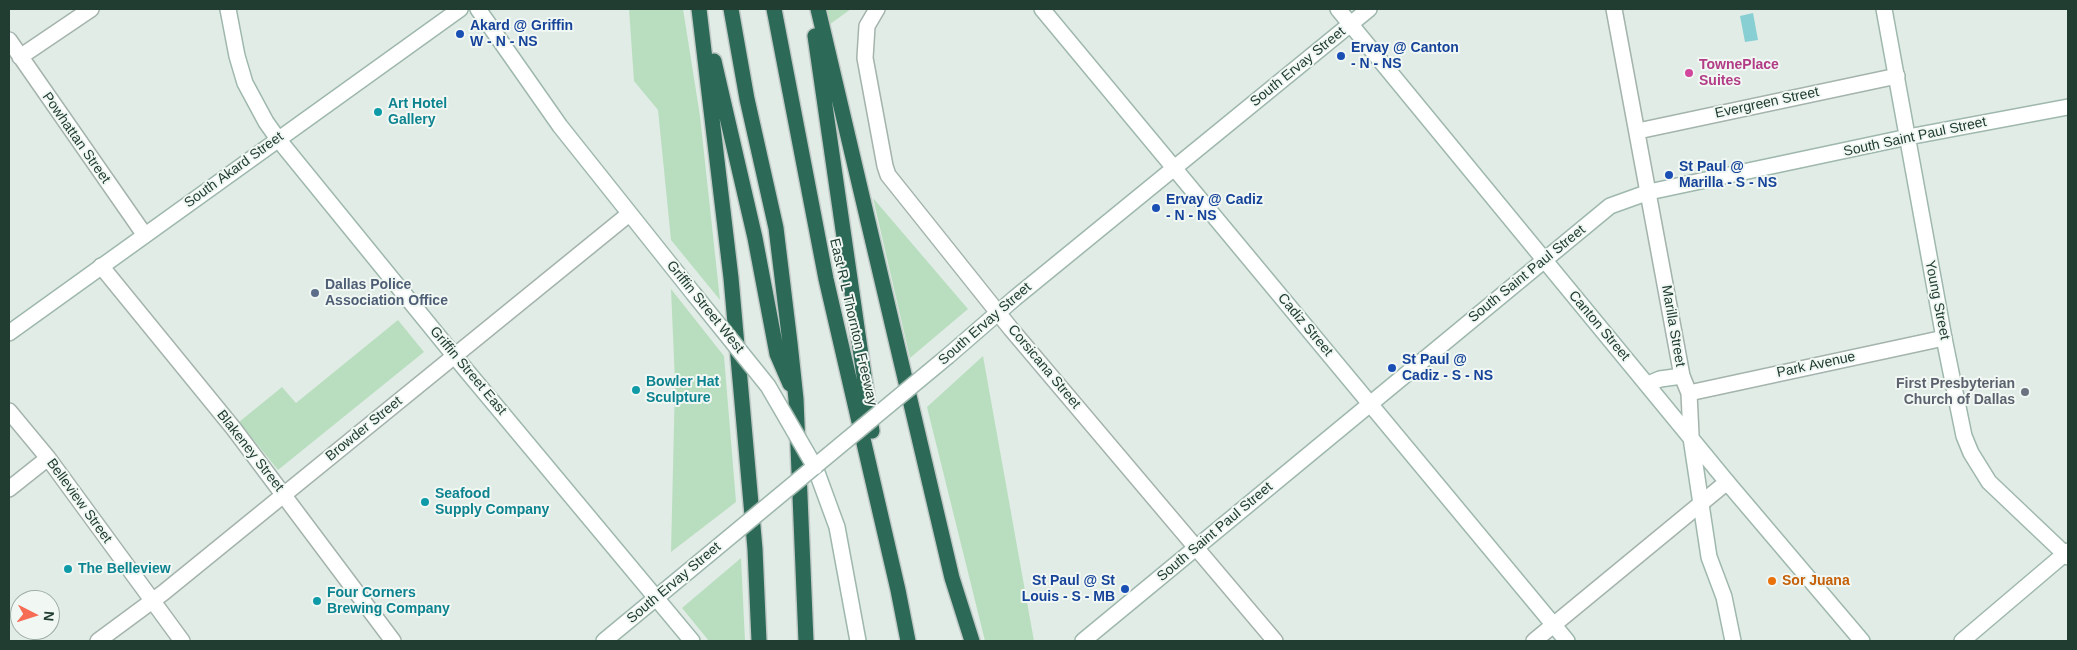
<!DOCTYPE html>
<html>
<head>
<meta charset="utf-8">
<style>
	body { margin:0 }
	#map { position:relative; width:2077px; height:650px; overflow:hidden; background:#e1ece6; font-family:Helvetica,sans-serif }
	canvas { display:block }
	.frame { position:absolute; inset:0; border:10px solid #213d32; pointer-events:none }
	.north { position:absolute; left:10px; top:590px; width:50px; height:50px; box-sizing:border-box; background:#f1f8f4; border:1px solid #9eada6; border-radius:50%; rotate:95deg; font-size:14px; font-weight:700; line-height:20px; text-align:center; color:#213d32 }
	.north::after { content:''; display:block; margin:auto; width:18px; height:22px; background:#f66c55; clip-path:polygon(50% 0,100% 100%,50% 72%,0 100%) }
</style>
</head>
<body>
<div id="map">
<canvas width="2077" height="650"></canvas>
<div class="frame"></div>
<div class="north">N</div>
</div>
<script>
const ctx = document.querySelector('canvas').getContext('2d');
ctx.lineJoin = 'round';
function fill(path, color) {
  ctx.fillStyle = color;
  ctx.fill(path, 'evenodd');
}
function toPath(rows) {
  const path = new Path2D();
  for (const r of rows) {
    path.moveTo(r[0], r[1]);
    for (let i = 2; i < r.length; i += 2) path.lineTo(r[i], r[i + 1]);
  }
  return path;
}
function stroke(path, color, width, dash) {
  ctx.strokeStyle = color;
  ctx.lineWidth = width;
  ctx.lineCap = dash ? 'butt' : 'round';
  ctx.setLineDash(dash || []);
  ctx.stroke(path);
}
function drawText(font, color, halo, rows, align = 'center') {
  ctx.font = font + ' Helvetica,sans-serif';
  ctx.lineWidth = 4;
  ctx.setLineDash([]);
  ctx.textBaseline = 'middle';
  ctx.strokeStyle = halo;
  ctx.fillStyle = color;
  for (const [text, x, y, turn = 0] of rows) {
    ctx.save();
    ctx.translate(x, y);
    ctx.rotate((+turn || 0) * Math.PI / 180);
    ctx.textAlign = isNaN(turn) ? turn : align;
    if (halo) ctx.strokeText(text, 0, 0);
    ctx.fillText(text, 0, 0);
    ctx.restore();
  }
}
const green = toPath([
	[629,9,683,9,700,116,720,300,671,240,658,110,634,81],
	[823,9,851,9,826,27],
	[873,198,968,309,910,358],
	[671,289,724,356,736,502,671,552,675,382],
	[398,320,424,352,278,470,239,422,282,387,296,403],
	[983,356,1034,641,985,641,927,407],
	[741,558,745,641,709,641,682,608]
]);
const water = toPath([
	[1753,13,1758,40,1745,42,1740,16]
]);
const street = toPath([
	[877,9,867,26,865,58,885,166,888,175,1011,329,1275,641],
	[1614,9,1682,376,1689,393,1691,435],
	[9,40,144,234],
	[20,57,91,9],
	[1638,131,1897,76],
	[101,266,234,429,393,641],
	[1689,393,1944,338],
	[9,411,48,458,182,641],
	[9,489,48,458],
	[98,641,163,593,629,214],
	[1534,641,1727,482]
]);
const secondary = toPath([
	[228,9,237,56,245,83,266,122,278,139,466,370,692,641],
	[478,9,560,126,693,293],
	[1042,9,1567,641],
	[1338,9,1727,482,1862,641],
	[1884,9,1944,338,1964,436,1971,453,1989,482,2068,557],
	[9,333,460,9],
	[948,356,1015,298,1369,9],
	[1648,384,1660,379,1682,376],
	[1691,438,1709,557,1724,597,1733,641],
	[815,467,837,527,858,641],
	[604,641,714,550],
	[1083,641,1610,206,1649,192,1908,137,2068,107],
	[1962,641,2068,551]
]);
const highway = toPath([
	[699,9,731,278,755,549,759,641],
	[731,9,747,99,776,228,790,343,796,399,806,641],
	[774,9,826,279,898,590,908,641],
	[818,9,952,578,972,641],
	[815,36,872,431],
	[714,61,755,238,777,354,790,384]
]);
const secondaryBridge = toPath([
	[693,293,768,386,815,467],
	[714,550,948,356]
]);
const markers = [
	[460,34,5,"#1a4fb4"],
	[1341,56,5,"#1a4fb4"],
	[1689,73,5,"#d1479c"],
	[378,112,5,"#0f9aa8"],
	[1669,175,5,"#1a4fb4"],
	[1156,208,5,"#1a4fb4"],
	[315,293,5,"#5c6f8a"],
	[1392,368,5,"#1a4fb4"],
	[636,390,5,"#0f9aa8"],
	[2025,392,5,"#6b7280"],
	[425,502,5,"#0f9aa8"],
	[68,569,5,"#0f9aa8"],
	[1772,581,5,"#e8710a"],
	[1125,589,5,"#1a4fb4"],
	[317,601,5,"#0f9aa8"]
];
const transitNames = [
	["Akard @ Griffin",470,26],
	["W - N - NS",470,42],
	["Ervay @ Canton",1351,48],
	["- N - NS",1351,64],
	["St Paul @",1679,167],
	["Marilla - S - NS",1679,183],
	["Ervay @ Cadiz",1166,200],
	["- N - NS",1166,216],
	["St Paul @",1402,360],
	["Cadiz - S - NS",1402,376],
	["St Paul @ St",1115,581,"right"],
	["Louis - S - MB",1115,597,"right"]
];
const hotelNames = [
	["TownePlace",1699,65],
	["Suites",1699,81]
];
const streetNames = [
	["South Ervay Street",1298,67,-39],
	["Evergreen Street",1767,103,-12],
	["South Saint Paul Street",1915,137,-12],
	["Powhattan Street",76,138,55],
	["South Akard Street",234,170,-36],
	["South Saint Paul Street",1527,274,-39],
	["Young Street",1937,300,79],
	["Griffin Street West",705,307,51],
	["East R L Thornton Freeway",853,322,77],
	["South Ervay Street",985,324,-41],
	["Cadiz Street",1305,325,50],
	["Canton Street",1599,326,50],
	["Marilla Street",1673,326,80],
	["Park Avenue",1816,365,-12],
	["Corsicana Street",1044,367,50],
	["Griffin Street East",468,371,50],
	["Browder Street",364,429,-39],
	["Blakeney Street",250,451,52],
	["Belleview Street",79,501,54],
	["South Saint Paul Street",1215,532,-40],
	["South Ervay Street",674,583,-40]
];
const cultureNames = [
	["Art Hotel",388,104],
	["Gallery",388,120],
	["Bowler Hat",646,382],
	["Sculpture",646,398],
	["Seafood",435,494],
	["Supply Company",435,510],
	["The Belleview",78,569],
	["Four Corners",327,593],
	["Brewing Company",327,609]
];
const serviceNames = [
	["Dallas Police",325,285],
	["Association Office",325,301]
];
const worshipNames = [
	["First Presbyterian",2015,384],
	["Church of Dallas",2015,400]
];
const foodNames = [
	["Sor Juana",1782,581]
];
fill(green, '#b9debf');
fill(water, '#87cfd3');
stroke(street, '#a4b4ac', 18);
stroke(secondary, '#9fb8ad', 18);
stroke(highway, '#c1c9c6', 18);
stroke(street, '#fff', 15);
stroke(secondary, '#fff', 15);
stroke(highway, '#2c6a57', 15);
stroke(secondaryBridge, '#9fb8ad', 18, []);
stroke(secondaryBridge, '#fff', 15);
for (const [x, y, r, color] of markers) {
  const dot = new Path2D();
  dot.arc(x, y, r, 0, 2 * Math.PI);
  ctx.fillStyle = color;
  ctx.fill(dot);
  stroke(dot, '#f1f8f4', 2);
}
drawText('bold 14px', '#164399', '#f1f8f4', transitNames, 'left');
drawText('bold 14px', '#b23c85', '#f1f8f4', hotelNames, 'left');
drawText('14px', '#213d32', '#f1f8f4', streetNames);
drawText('bold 14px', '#0d838f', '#f1f8f4', cultureNames, 'left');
drawText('bold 14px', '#4e5e75', '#f1f8f4', serviceNames, 'left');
drawText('bold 14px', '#5b616d', '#f1f8f4', worshipNames, 'right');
drawText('bold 14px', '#c56008', '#f1f8f4', foodNames, 'left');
</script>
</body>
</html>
